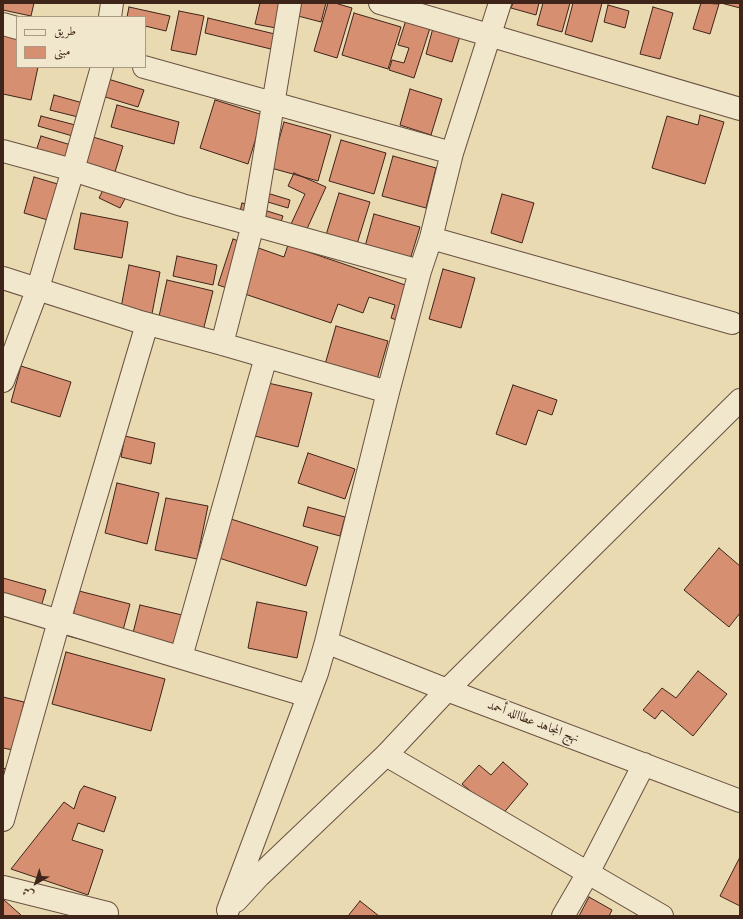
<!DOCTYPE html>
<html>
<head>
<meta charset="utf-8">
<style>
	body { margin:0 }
	#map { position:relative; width:743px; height:919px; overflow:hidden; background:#e9dab2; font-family:"IM FELL French Canon",Amiri,serif }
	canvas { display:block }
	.frame { position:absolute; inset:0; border:4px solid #3f241a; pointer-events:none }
	.legend { position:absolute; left:16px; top:16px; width:130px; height:52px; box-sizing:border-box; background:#f1e7cd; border:1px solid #aa9985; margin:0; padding:5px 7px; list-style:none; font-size:12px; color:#3f241a }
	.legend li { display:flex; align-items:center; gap:8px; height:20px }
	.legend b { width:20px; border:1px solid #aa9985 }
	.north { position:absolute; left:16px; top:863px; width:40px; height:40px; -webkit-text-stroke:3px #f1e7cd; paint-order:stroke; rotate:219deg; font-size:11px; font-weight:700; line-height:16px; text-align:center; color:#3f241a }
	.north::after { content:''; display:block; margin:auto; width:14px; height:18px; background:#3f241a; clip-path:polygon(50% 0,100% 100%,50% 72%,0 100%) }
</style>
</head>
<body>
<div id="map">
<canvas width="743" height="919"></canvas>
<div class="frame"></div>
<ul class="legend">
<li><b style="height:5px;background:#f1e7cd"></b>طريق</li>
<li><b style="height:11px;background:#d68f70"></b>مبنى</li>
</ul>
<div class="north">ش</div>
</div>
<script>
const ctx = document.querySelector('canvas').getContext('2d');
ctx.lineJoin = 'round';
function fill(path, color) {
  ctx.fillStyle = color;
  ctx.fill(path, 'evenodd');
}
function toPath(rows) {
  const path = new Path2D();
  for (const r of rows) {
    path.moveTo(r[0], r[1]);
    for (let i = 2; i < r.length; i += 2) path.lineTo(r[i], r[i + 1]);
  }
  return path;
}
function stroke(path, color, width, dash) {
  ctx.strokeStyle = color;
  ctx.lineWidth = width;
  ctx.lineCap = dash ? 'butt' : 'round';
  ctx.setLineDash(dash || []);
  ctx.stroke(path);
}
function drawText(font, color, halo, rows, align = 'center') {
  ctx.font = font + ' "IM FELL French Canon",Amiri,serif';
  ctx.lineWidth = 3;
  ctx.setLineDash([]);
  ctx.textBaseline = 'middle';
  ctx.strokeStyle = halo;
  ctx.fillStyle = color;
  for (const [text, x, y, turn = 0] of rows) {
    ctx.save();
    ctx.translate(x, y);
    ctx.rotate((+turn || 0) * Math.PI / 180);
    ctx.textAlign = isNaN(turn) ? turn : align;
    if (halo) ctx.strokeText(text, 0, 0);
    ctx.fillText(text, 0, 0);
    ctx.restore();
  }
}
const building = toPath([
	[3,3,34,3,31,16,3,10,3,3],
	[260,3,286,3,281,29,255,24,260,3],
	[301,3,326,3,321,22,298,16,301,3],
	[328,3,335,3,352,8,337,58,314,51,328,3],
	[513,3,539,3,536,15,511,8,513,3],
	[543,3,570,3,562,32,537,25,543,3],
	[573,3,602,3,592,42,565,34,573,3],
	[701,3,719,4,710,34,693,29,701,3],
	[721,3,740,3,740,8,721,3],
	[608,5,629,11,625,28,604,22,608,5],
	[129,7,170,16,166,31,145,26,145,17,127,17,129,7],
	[653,7,673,13,660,59,640,54,653,7],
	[179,11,204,16,196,55,171,50,179,11],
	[354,13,401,27,388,69,342,55,354,13],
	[208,18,279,35,275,50,205,33,208,18],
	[406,20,430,28,414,78,389,70,392,60,404,63,409,48,398,45,406,20],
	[433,28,460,36,452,62,426,54,433,28],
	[3,31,17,34,17,67,38,67,31,100,3,94,3,31],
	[95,75,144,90,138,107,89,92,95,75],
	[410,89,442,99,431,135,400,125,410,89],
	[54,95,83,103,78,117,50,110,54,95],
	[215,100,263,115,248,164,200,148,215,100],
	[117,105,179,122,174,144,111,127,117,105],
	[700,115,724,122,705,184,652,168,667,116,698,125,700,115],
	[41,116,79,126,76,137,38,126,41,116],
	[284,122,331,135,318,181,271,168,284,122],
	[41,136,71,145,66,160,36,151,41,136],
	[93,137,123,146,114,175,84,166,93,137],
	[341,140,386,153,374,194,329,181,341,140],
	[393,156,436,168,426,208,382,196,393,156],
	[294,173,326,187,306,231,291,224,305,194,288,186,294,173],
	[34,177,61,185,51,221,24,213,34,177],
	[105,186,126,197,120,208,99,198,105,186],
	[254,189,290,200,288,208,251,197,254,189],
	[339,193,370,202,357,244,326,235,339,193],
	[502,194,534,203,522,243,491,233,502,194],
	[242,203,283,216,278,231,238,219,242,203],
	[81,213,128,222,122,258,74,249,81,213],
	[374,214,420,227,409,263,364,250,374,214],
	[233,239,284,257,288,245,414,288,402,322,391,318,395,305,369,297,363,313,338,304,331,323,218,285,233,239],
	[177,256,217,265,213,285,173,276,177,256],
	[129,265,160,272,151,319,120,313,129,265],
	[443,269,475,278,461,328,429,319,443,269],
	[167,280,213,291,203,331,158,321,167,280],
	[336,326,388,341,376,383,324,368,336,326],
	[21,366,71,382,60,417,11,402,21,366],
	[268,383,312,393,298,447,255,436,268,383],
	[513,385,557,400,552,415,538,410,526,445,496,434,513,385],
	[125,436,155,443,151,464,121,457,125,436],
	[308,453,355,469,345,499,298,483,308,453],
	[117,483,159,493,147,544,105,533,117,483],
	[166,498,208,506,197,559,155,550,166,498],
	[308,507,345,517,340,536,303,526,308,507],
	[231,519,318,547,306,586,219,558,231,519],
	[719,548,740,566,740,613,729,627,684,590,719,548],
	[3,578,46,590,38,617,3,607,3,578],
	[79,591,130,604,118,649,68,636,79,591],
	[257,602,307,612,297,658,248,648,257,602],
	[140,605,182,615,171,660,129,649,140,605],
	[66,652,165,679,151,731,52,704,66,652],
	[698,671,727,694,693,736,662,710,655,719,643,710,662,688,676,698,698,671],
	[3,697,24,702,13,750,3,748,3,697],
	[503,762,528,784,496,822,474,794,462,784,479,765,491,775,503,762],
	[3,768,9,770,3,789,3,768],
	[84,786,116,797,104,832,78,823,72,840,103,850,88,895,11,869,64,802,74,809,80,791,84,786],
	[740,857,740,906,720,896,740,857],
	[589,897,612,910,609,916,579,916,589,897],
	[3,899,22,916,3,916,3,899],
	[360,901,379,916,348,916,360,901]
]);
const minor = toPath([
	[380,3,740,109],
	[110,17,112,3],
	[3,24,17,28],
	[144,67,452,153],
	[3,151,73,170,182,205,420,271],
	[431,238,732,323],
	[3,278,137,321,222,344,388,392],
	[222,344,253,224,290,3],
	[3,381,38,288,73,170,102,67],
	[3,604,308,696],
	[326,642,447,690,740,801],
	[181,657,266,357],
	[386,755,662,916],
	[3,820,59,621,147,324],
	[3,887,107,913,106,916],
	[236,901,259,876,386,755,447,690,740,400],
	[228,910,317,673,326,642,388,392,420,271,431,238,452,153,500,3],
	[563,916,588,873,644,764]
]);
const streetNames = [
	["نهج المجاهد عطاالله أحمد",533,722,21]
];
fill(building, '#d68f70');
stroke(building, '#3f241a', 1);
stroke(minor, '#6a5240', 24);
stroke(minor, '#f1e7cd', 22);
drawText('13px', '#3f241a', '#f1e7cd', streetNames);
</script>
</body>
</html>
